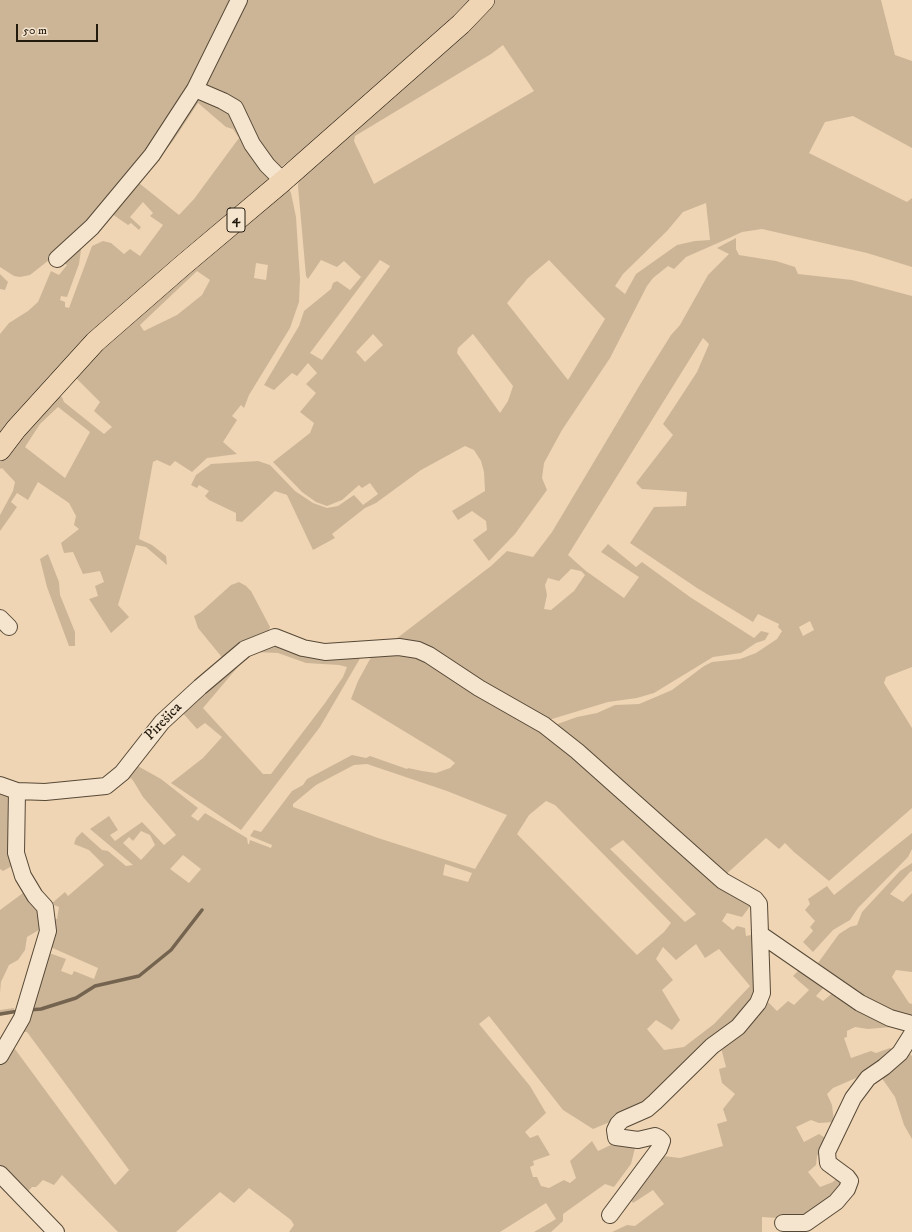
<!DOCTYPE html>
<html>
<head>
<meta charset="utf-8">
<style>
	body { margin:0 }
	#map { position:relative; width:912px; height:1232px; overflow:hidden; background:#efd5b3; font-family:"IM FELL DW Pica",serif }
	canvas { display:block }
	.scale { position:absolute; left:16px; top:24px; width:82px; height:18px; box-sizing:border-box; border:2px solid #231a0e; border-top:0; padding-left:5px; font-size:12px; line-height:14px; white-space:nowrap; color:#231a0e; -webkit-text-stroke:3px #f5e4ce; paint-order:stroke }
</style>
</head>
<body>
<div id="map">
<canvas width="912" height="1232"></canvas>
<div class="scale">50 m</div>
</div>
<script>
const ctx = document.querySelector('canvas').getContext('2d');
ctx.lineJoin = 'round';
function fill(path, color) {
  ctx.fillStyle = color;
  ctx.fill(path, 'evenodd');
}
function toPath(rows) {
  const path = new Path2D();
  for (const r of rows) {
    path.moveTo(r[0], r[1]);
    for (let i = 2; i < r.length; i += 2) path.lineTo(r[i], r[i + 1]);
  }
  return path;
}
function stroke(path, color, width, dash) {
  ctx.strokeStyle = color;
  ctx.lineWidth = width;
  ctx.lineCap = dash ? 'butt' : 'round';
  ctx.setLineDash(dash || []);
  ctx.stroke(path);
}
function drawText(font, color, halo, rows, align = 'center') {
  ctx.font = font + ' "IM FELL DW Pica",serif';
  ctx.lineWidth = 3;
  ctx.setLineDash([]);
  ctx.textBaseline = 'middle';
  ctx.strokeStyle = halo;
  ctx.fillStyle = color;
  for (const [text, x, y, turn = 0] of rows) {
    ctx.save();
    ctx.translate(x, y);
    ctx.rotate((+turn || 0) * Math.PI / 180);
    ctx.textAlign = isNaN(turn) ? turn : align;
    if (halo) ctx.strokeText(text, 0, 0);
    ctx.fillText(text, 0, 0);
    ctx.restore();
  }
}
const green = toPath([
	[0,0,235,0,166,129,68,245,30,275,20,277,14,276,0,267],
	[244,0,473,0,302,151,278,169,204,82],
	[494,0,881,0,895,55,912,61,912,148,853,116,825,122,809,153,907,202,912,198,912,267,867,253,762,229,742,232,727,239,686,257,674,269,668,266,653,278,647,286,610,358,562,430,544,463,542,478,547,490,515,534,489,561,473,540,487,530,486,521,472,511,458,520,452,511,485,491,484,472,481,461,474,450,465,446,421,470,376,503,365,508,332,534,335,538,313,550,287,495,275,491,242,522,236,521,236,513,209,500,205,496,209,491,199,485,197,488,191,485,196,475,211,464,258,461,270,465,295,491,313,503,327,508,338,506,354,495,363,505,378,494,370,483,362,488,359,485,342,500,327,506,316,502,302,492,273,462,310,433,314,423,300,412,316,393,306,384,317,373,308,363,297,376,292,373,274,390,264,385,299,326,304,311,331,289,333,283,337,281,350,290,361,277,344,261,337,267,321,260,308,279,306,276,298,186,299,177],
	[503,45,534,91,374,184,354,141,355,136,491,54],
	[706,203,710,240,695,241,677,245,636,274,625,294,615,286,623,274,667,231,683,212],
	[380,260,390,266,322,360,310,353],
	[549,260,605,319,568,380,507,303,528,278],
	[373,334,383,345,365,362,356,352],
	[473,334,513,386,508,401,500,413,457,353,458,348],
	[194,100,217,102,226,107,269,176,267,181,175,257,116,311,0,438,0,334,9,323,28,311,38,302,51,271,59,275,67,265,60,261,80,244,81,250,79,264,67,297,61,296,60,300,65,302,65,307,69,308,92,246,103,241,111,243,124,254,130,249,140,256,163,225,150,216,153,213,143,202,130,217,141,227,139,230,131,223,128,225,112,214],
	[198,103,226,127,233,129,239,138,194,199,179,215,139,183,173,141],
	[288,187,291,193,296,217,300,279,299,302,290,328,249,395,244,408,241,405,232,416,237,420,223,442,237,454,207,458,192,472,175,461,170,466,157,460,153,462,139,539,152,545,166,556,167,565,146,547,136,545,118,605,129,617,111,633,89,599,98,596,95,586,104,582,100,571,83,574,73,552,64,553,61,543,79,529,74,525,76,516,69,503,38,482,28,500,17,493,11,502,17,507,0,531,0,515,13,491,15,482,2,468,0,469,0,461,56,395,62,397,64,402,104,434,112,427,94,411,100,402,74,376,112,334],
	[256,263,268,265,266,280,254,278],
	[197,271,210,280,202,295,177,315,144,331,140,325],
	[58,407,90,432,65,478,25,447,40,424],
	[736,238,736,249,739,255,776,261,795,267,798,274,852,280,912,296,912,667,886,677,884,683,912,728,912,808,829,881,794,852,785,843,779,849,766,838,722,878,549,727,577,717,597,713,615,705,639,704,651,699,672,690,704,666,712,662,740,659,756,653,777,639,782,631,778,627,779,624,758,614,753,622,697,588,630,543,654,507,686,506,687,492,642,489,636,483,673,435,663,424,697,372,709,344,703,338,568,555,586,571,624,598,639,577,601,552,608,544,636,567,642,562,690,597,754,638,761,631,769,633,765,640,756,643,741,653,713,657,654,693,637,698,608,702,542,722,392,642,491,566,507,551,533,557,552,532,641,383,671,335,680,325,708,275,729,254,717,248],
	[571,569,581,571,585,575,574,591,551,610,544,609,547,595,545,585,548,578,559,581],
	[810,621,814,630,803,636,799,627],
	[0,274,8,282,5,290,0,289],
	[48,554,59,582,60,595,75,632,75,646,69,646,47,587,40,559],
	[239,582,246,586,251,591,270,627,268,633,225,661,198,628,194,616,201,612,231,585],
	[278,643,299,651,316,654,362,655,320,727,241,830,171,783,203,758,222,737,205,723,197,729,180,710,251,649,266,644],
	[254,652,278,653,306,663,339,665,347,667,343,677,325,703,271,774,263,774,203,708,248,655],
	[408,651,536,725,751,905,742,917,727,913,722,921,733,930,737,926,745,928,746,936,756,934,754,1004,651,1105,593,1129,563,1110,489,1016,479,1024,530,1086,546,1113,525,1132,530,1138,538,1135,550,1155,533,1161,534,1165,530,1167,533,1177,537,1177,541,1186,549,1188,564,1180,570,1183,576,1178,570,1161,592,1141,598,1151,617,1142,636,1144,631,1164,614,1187,605,1184,563,1214,563,1221,551,1232,534,1232,556,1219,546,1203,500,1232,289,1232,294,1225,291,1220,249,1188,234,1203,220,1192,176,1232,118,1232,62,1175,54,1185,43,1180,36,1187,32,1187,25,1195,0,1170,0,1064,12,1045,115,1185,129,1170,27,1032,20,1032,44,954,52,954,66,959,61,971,72,975,74,971,94,979,98,968,48,946,50,919,57,919,59,907,51,904,65,892,68,896,104,865,89,850,74,844,76,838,82,832,102,850,108,851,126,866,133,865,90,829,109,816,118,830,110,835,115,841,142,822,164,845,176,835,143,797,134,782,131,778,126,781,123,779,136,765,161,779,198,808,191,816,198,821,205,813,247,838,248,844,249,844,250,840,271,848,272,845,250,836,254,830,261,832,292,791,303,785,307,779,352,755,366,758,370,756,407,769,408,768,422,771,436,773,450,768,455,763,450,759,351,699,358,681,370,659,378,653],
	[367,764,447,791,507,815,475,869,378,838,293,807,293,804,316,785,354,765],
	[546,801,555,805,671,923,664,932,637,955,517,834,529,815],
	[141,831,150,835,155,845,141,860,123,843,129,837,133,841],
	[623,840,696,914,685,922,610,849],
	[183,855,201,869,189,883,170,869],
	[445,864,472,873,468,882,443,875],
	[696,944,705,958,719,949,750,986,714,1024,684,1047,664,1050,647,1029,656,1020,672,1030,680,1020,662,990,673,980,656,959,663,947,676,960],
	[0,788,10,796,12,866,3,871,0,869],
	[912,833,912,849,908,857,858,908,850,920,833,930,813,952,803,942,813,931,810,927,815,921,805,910,810,904,808,899,827,886,834,895],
	[912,863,912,872,911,871,890,894,903,902,912,893,912,972,896,970,892,977,909,1003,912,1004,912,1021,884,1012,818,963,839,934,850,927,857,925,862,912,900,871],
	[27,890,36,901,44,927,27,937,25,950,18,960,9,965,1,982,0,993,0,910],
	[801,968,826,985,816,996,823,1001,835,991,891,1021,891,1027,868,1029,855,1027,847,1031,847,1037,844,1038,851,1058,871,1051,876,1053,890,1048,896,1053,870,1072,833,1088,827,1094,832,1105,834,1122,819,1123,811,1120,796,1127,804,1142,819,1134,827,1139,817,1156,816,1165,808,1172,820,1187,833,1182,839,1175,845,1186,806,1220,762,1217,762,1232,612,1232,627,1225,635,1226,664,1204,653,1190,633,1203,627,1195,655,1155,680,1158,723,1146,717,1124,727,1121,723,1109,735,1094,722,1083,719,1069,726,1067,720,1044,763,997,777,1011,788,1001,794,1005,809,990,793,976],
	[14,1008,14,1013,0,1016,0,1010],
	[908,1052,912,1056,912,1139,904,1125,895,1097,879,1074]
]);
const stream = toPath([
	[29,1010,41,1009,76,998,95,986,139,976,171,950,202,910],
	[0,1014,19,1011]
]);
const minor = toPath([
	[195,89,223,101,235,108,252,144,267,165,283,181],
	[57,259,92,227,152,155,195,89,239,0],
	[0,618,9,627],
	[0,785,17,791,45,792,106,786,122,773,162,722,200,687,245,649,275,637,303,648,325,652,399,647,418,650,429,655,479,688,544,725,577,751,723,881,755,899,759,904,762,993,758,1003,738,1027,712,1046,655,1102,647,1109,622,1120,618,1124,615,1130,616,1137,638,1140,655,1136,659,1138,662,1141,659,1149,610,1215],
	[760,934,860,1003,890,1018,912,1024],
	[0,1056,22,1018,48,931,45,907,35,896,23,876,16,853,17,791],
	[0,1174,56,1232],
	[783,1223,806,1223,836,1202,847,1189,850,1181,847,1177,828,1163,827,1152,853,1098,868,1078,884,1067,900,1053,912,1034]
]);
const major = toPath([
	[0,450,16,429,95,342,182,266,283,181,461,24,484,0]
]);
const shields = [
	[236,220,18]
];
const shieldNames = [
	["4",236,220]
];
const streetNames = [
	["Pirešica",164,722,-46]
];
fill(green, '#ccb597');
stroke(stream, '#74644f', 3.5);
stroke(minor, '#564937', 18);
stroke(major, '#231a0e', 22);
stroke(minor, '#f5e4ce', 16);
stroke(major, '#efd5b3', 21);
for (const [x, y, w] of shields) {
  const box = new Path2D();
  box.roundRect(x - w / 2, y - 12, w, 24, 3);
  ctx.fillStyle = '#f5e4ce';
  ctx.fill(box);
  stroke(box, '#231a0e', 1);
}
drawText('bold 14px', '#231a0e', null, shieldNames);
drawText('15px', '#231a0e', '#f5e4ce', streetNames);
</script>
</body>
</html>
